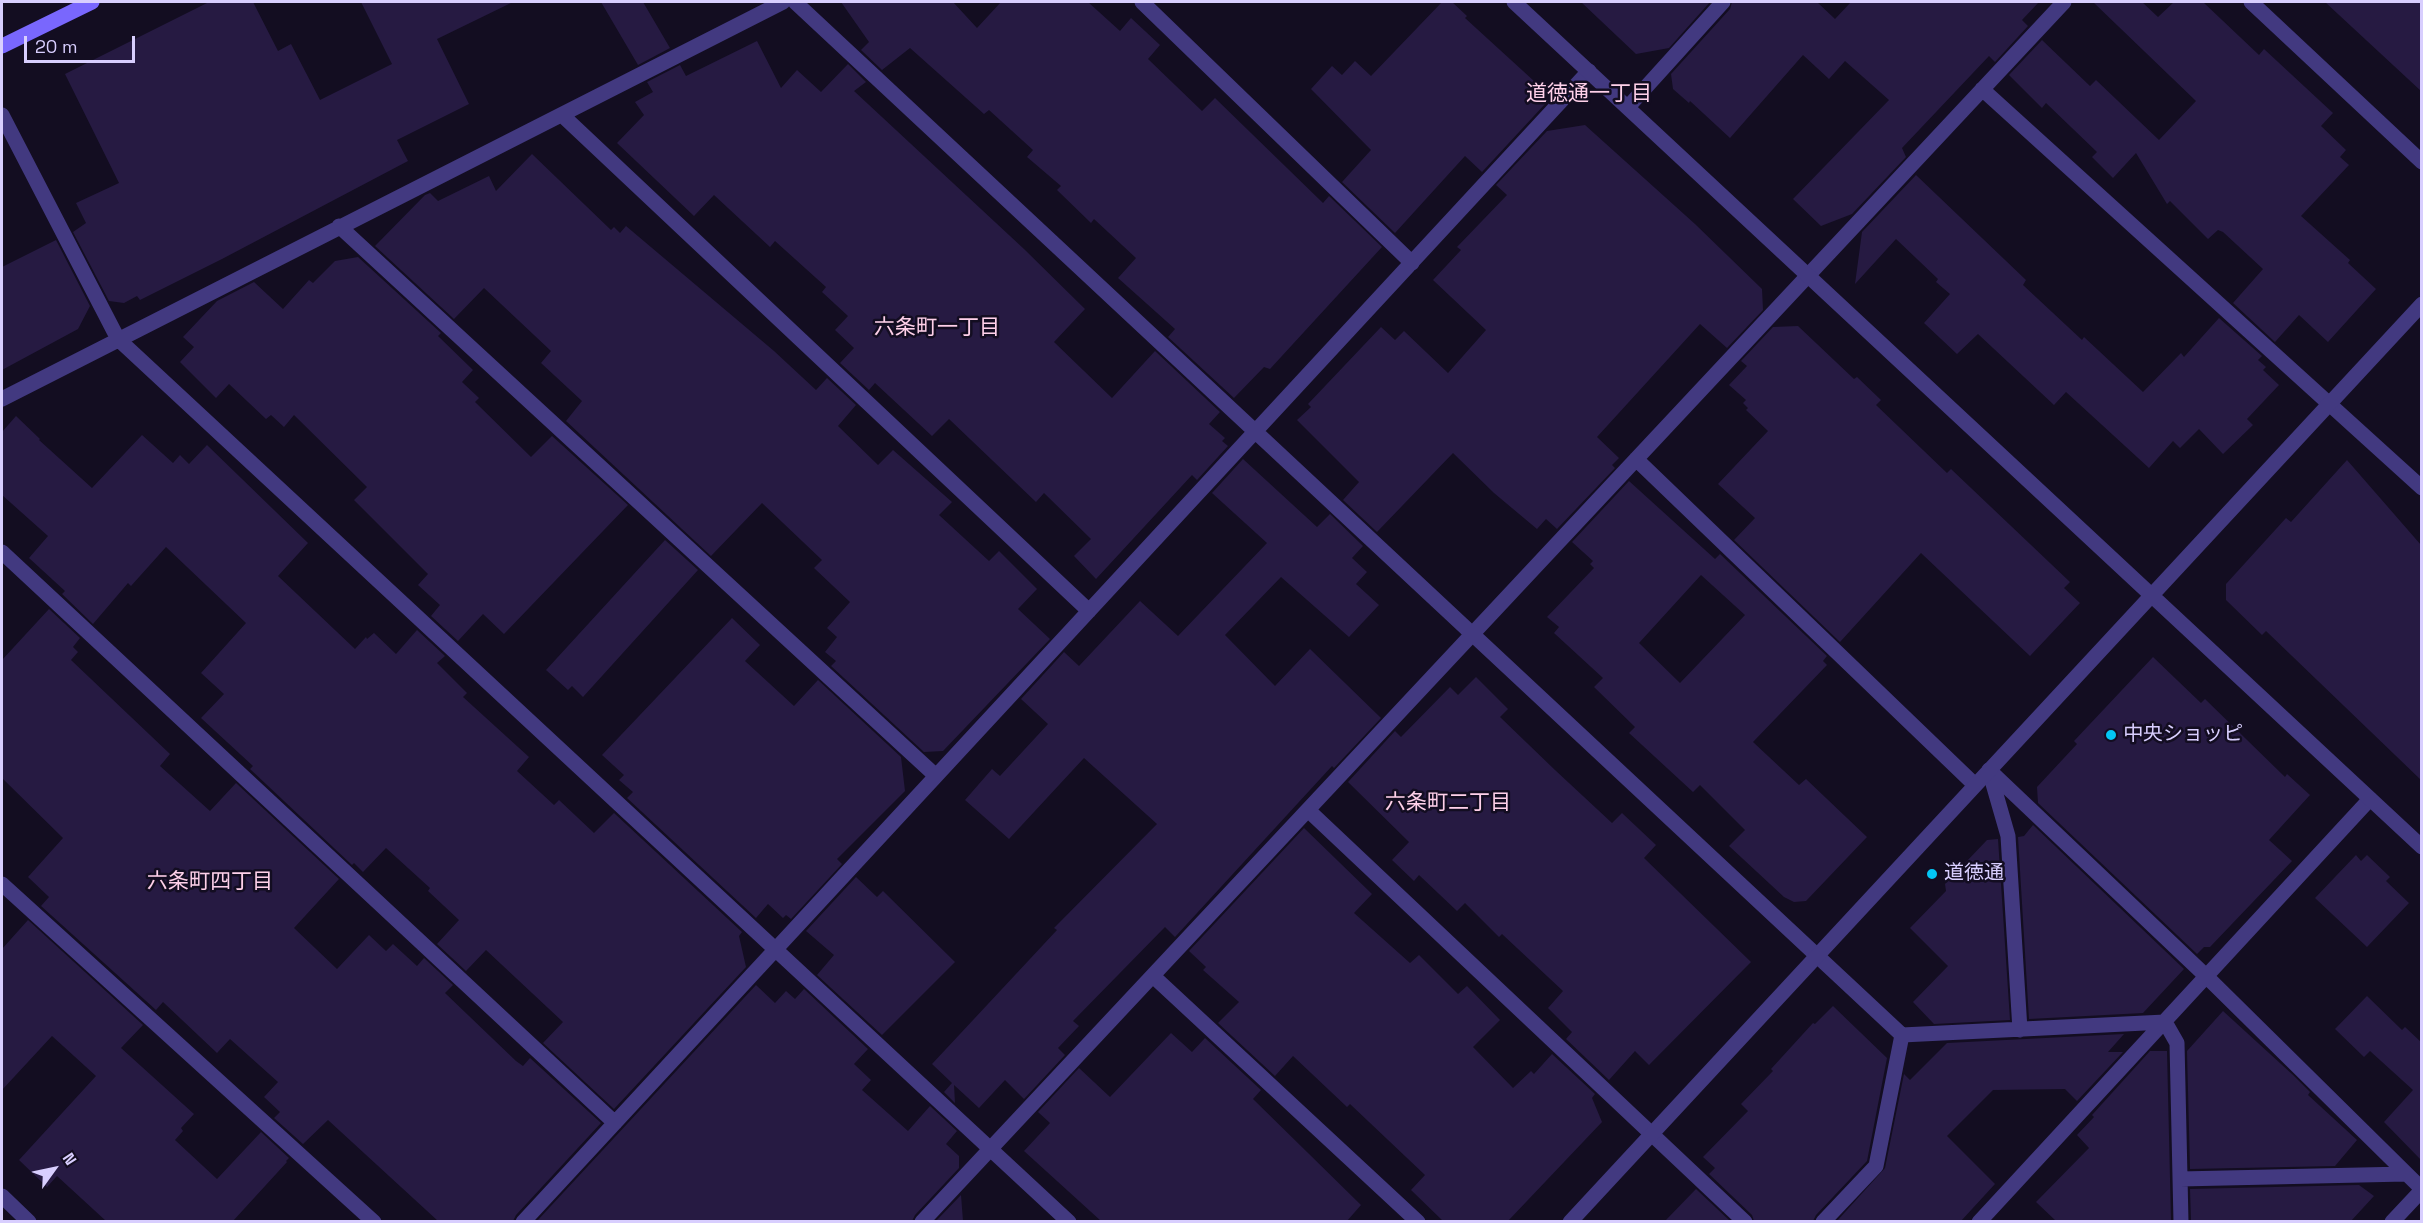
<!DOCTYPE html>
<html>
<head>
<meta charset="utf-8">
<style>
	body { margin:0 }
	#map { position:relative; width:2423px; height:1223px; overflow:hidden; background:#130d21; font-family:"Space Grotesk",sans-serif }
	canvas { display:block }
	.frame { position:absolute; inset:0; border:3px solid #d8cefe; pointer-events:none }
	.north { position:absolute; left:24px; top:1139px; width:60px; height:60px; -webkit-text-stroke:4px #130d21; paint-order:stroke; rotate:57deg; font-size:16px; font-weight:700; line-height:24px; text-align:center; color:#d8cefe }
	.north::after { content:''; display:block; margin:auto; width:21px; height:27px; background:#d8cefe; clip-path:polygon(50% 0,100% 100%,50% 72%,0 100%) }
	.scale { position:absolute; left:24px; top:36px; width:111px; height:27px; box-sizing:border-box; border:3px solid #d8cefe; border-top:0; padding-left:8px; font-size:18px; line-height:21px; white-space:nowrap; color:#d8cefe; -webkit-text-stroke:4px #130d21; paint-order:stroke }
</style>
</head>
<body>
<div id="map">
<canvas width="2423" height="1223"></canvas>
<div class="frame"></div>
<div class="north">N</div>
<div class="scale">20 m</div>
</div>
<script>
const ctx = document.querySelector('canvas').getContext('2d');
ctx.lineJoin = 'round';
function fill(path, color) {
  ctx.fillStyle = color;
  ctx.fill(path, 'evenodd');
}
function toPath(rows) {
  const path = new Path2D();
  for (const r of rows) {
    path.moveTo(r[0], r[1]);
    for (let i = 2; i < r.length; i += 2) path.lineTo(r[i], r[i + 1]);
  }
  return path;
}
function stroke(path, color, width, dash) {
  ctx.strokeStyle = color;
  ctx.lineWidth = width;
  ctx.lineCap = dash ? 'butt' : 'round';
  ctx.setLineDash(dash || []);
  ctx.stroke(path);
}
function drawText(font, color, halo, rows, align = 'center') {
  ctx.font = font + ' "Space Grotesk","Noto Sans JP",sans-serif';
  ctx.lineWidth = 5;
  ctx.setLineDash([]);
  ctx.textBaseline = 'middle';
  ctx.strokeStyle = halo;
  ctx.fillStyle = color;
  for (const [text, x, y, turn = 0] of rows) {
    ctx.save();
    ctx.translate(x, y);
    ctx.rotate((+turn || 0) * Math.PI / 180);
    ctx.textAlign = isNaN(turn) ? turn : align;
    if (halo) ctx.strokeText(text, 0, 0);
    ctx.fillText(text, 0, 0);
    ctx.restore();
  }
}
const building = toPath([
	[209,2,253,2,278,51,291,44,320,100,392,64,361,2,513,2,437,39,469,104,397,140,408,161,222,259,140,300,137,296,124,303,109,301,73,232,86,223,76,203,119,183,65,74],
	[601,2,643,2,670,48,638,65],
	[841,2,953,2,977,28,1001,2,1088,2,1120,31,1131,18,1160,45,1148,59,1202,111,1215,98,1323,203,1329,196,1382,247,1270,369,1264,367,1234,398,1168,337,1175,329,1118,278,1136,258,1094,219,1091,223,1057,190,1061,186,1027,157,1033,150,989,110,984,114,910,48,882,70,861,50,869,42],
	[1442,2,1452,2,1467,16,1465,18,1546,92,1545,104,1482,172,1465,156,1395,233,1342,182,1371,150,1311,89,1332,66,1342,75,1355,61,1371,76],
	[1581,2,1710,2,1669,48,1636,54],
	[1732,2,1817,2,1835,19,1851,2,2039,2,2022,20,2028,26,1995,62,1989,56,1902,148,1906,157,1852,214,1821,226,1793,199,1889,100,1845,61,1829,79,1803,55,1730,138,1690,101,1689,103,1673,89,1671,74,1730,9],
	[2093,2,2142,2,2158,17,2174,2,2203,2,2259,55,2264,49,2333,113,2321,126,2346,150,2340,157,2349,165,2301,216,2350,260,2348,263,2376,289,2328,342,2299,315,2275,342,2233,303,2263,269,2223,232,2218,230,2208,239,2170,201,2167,204,2136,153,2113,178,2092,157,2097,152,2046,103,2042,108,2009,75,2042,40,2090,86,2096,80,2159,140,2196,101],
	[2325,2,2421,2,2421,91],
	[757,41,781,88,797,70,821,92,848,64,866,82,854,91,1024,249,1085,309,1054,342,1112,398,1155,351,1220,412,1209,424,1225,438,1222,441,1228,446,1197,480,1192,475,1096,579,1074,556,1091,539,1044,493,1036,502,949,419,932,436,875,383,869,390,840,363,854,348,835,330,848,316,822,292,826,287,775,241,770,247,714,195,694,216,617,143,644,115,635,102,653,92,647,82,680,65,686,76],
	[1585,125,1695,224,1762,289,1763,310,1727,348,1700,324,1597,437,1619,458,1612,465,1615,468,1557,529,1546,519,1537,529,1494,493,1453,453,1377,532,1343,500,1359,482,1297,420,1311,407,1308,404,1381,327,1395,340,1404,331,1448,373,1486,330,1433,280,1461,250,1457,247,1507,195,1496,185,1547,131],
	[532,154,611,230,614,227,620,233,626,226,774,351,816,390,827,378,856,405,838,426,878,465,893,450,952,502,939,515,989,561,999,551,1037,589,1018,609,1050,639,943,751,924,752,831,666,836,661,825,652,837,637,827,628,850,602,814,568,822,560,762,503,711,556,566,421,582,401,541,363,551,351,484,288,454,319,375,246,425,195,430,193,438,201,489,176,496,191],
	[1916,175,2026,280,2023,285,2082,340,2084,337,2143,392,2181,353,2184,357,2219,318,2262,356,2258,360,2266,367,2263,370,2279,385,2247,419,2253,425,2223,454,2199,429,2180,448,2173,441,2149,468,2066,392,2054,405,1978,334,1957,354,1924,323,1950,294,1936,282,1938,279,1896,239,1855,284,1862,232],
	[56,240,90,306,78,329,2,370,2,267],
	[358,257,441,333,438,336,473,370,462,382,479,398,475,402,531,457,552,436,628,505,504,634,483,614,458,641,431,616,440,605,418,585,428,574,354,500,367,487,294,415,284,427,271,415,266,419,229,384,216,398,180,362,194,347,183,337,217,301,254,282,283,309,309,280,313,283,335,261],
	[1798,326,1854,379,1857,377,1881,400,1876,405,1947,473,1951,469,2070,582,2064,588,2080,603,2030,656,1921,553,1840,642,1734,540,1755,518,1718,484,1768,431,1746,410,1748,408,1743,403,1746,400,1729,385,1747,366,1741,361,1773,327],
	[16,416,40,439,39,440,92,488,142,435,173,463,180,455,189,464,207,445,308,543,278,576,355,649,366,637,367,639,374,633,396,654,417,630,445,656,437,663,467,693,463,697,529,757,517,771,554,805,559,800,594,833,614,813,742,932,739,936,746,967,614,1109,543,1043,563,1022,486,950,466,971,437,944,459,920,428,891,430,888,386,848,363,872,354,863,352,865,250,769,253,766,201,718,224,694,201,673,246,623,166,547,131,586,128,583,93,624,62,594,65,591,29,558,48,536,2,495,2,432],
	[1243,459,1317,527,1330,514,1363,546,1352,558,1367,572,1356,584,1379,605,1349,637,1281,577,1225,635,1275,686,1310,649,1381,718,1334,768,1332,766,1175,937,1165,927,1073,1021,1079,1026,1058,1048,1065,1055,1024,1099,1005,1080,979,1108,954,1085,955,1103,944,1092,952,1083,932,1064,1057,930,1054,928,1157,824,1084,758,1009,839,965,800,992,769,1000,776,1048,724,1021,699,1064,652,1079,666,1140,601,1178,636,1267,543,1212,493],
	[2347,460,2421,545,2421,780,2266,631,2262,635,2226,600,2226,584,2286,518,2291,522],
	[1629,481,1715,559,1720,554,1827,656,1823,661,1827,665,1753,742,1799,785,1806,779,1867,837,1806,901,1794,902,1784,897,1729,846,1745,830,1700,785,1693,792,1629,733,1635,727,1594,687,1603,678,1554,633,1559,627,1547,617,1594,568,1590,564,1593,561,1572,542],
	[1701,575,1745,615,1680,683,1639,643],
	[665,540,698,570,583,697,572,686,568,690,546,670],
	[49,609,80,638,73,647,78,652,71,660,170,754,160,766,210,811,236,783,339,879,294,928,337,969,369,935,386,951,393,944,417,966,424,958,453,985,445,993,516,1061,523,1066,530,1058,601,1123,516,1215,513,1221,438,1221,328,1120,303,1144,274,1118,280,1112,264,1097,278,1082,230,1039,217,1053,163,1002,156,1010,41,906,49,897,28,877,63,838,2,778,2,660],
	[732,618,760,645,745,661,794,706,818,680,901,757,905,791,837,859,842,864,791,919,786,915,783,918,768,904,756,918,627,798,633,792,619,780,624,775,602,755],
	[2153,657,2201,703,2205,699,2285,777,2287,774,2310,795,2269,840,2292,861,2210,947,2204,947,2197,954,2038,803,2037,787,2077,744,2074,741],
	[1476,677,1508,709,1500,717,1555,770,1612,823,1622,813,1656,845,1644,858,1751,962,1649,1065,1635,1051,1609,1080,1566,1039,1572,1032,1548,1008,1563,991,1502,934,1499,937,1465,903,1457,911,1419,875,1414,881,1392,860,1409,842,1348,782,1395,731,1401,737,1450,687,1458,695],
	[2033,825,2184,969,2143,1013,2029,1019,2018,837,2024,836],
	[1304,828,1372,894,1354,913,1410,963,1419,955,1458,994,1467,986,1500,1020,1473,1047,1513,1088,1531,1071,1534,1074,1552,1054,1595,1094,1592,1098,1602,1122,1508,1221,1443,1221,1411,1190,1425,1175,1350,1104,1347,1107,1293,1056,1275,1076,1218,1023,1239,1002,1203,970,1206,967,1189,951],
	[1998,839,2010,1020,1934,1024,1913,1002,1948,966,1910,928,1946,891,1945,884,1987,840],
	[2356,855,2361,861,2367,855,2390,877,2386,881,2409,903,2367,947,2315,898],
	[856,877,877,897,883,891,955,962,882,1035,817,975,834,955,806,931],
	[28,920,143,1025,121,1048,194,1114,181,1128,183,1131,175,1140,217,1179,261,1132,289,1158,286,1161,287,1162,233,1221,106,1221,57,1176,47,1187,19,1160,96,1076,52,1036,2,1090,2,949],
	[756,985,775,1003,786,991,795,999,804,989,868,1049,854,1064,871,1080,862,1090,908,1131,930,1106,957,1131,946,1144,959,1156,959,1168,915,1215,912,1221,537,1221],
	[2367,996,2402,1030,2405,1027,2421,1042,2421,1160,2384,1122,2413,1090,2370,1051,2364,1057,2335,1029],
	[1833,1006,1887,1058,1867,1161,1816,1215,1813,1221,1754,1221,1752,1215,1709,1174,1715,1168,1703,1157,1748,1111,1741,1104,1773,1071,1771,1069,1813,1023,1815,1024],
	[2223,1011,2293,1075,2310,1092,2308,1095,2357,1140,2335,1166,2190,1169,2187,1051],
	[1171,1033,1192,1052,1205,1038,1261,1090,1253,1099,1361,1205,1347,1221,1101,1221,1024,1151,1050,1123,1038,1112,1079,1068,1110,1097],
	[2124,1034,2108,1052,2123,1052,2077,1101,2065,1089,1993,1090,1947,1136,1995,1184,1961,1221,1837,1221,1885,1168,1904,1074,1910,1080,1947,1043],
	[2150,1051,2167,1051,2171,1221,2056,1221,2036,1202,2089,1148,2077,1135,2094,1117,2092,1115],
	[2359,1185,2374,1196,2351,1221,2191,1221,2190,1189],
	[1696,1189,1730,1221,1665,1221],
	[961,1195,963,1221,936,1221]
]);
const minor = toPath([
	[795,2,1902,1035,2165,1022,2177,1043,2181,1222],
	[1142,2,1412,263],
	[2251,2,2422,162],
	[1982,89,2422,488],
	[1628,107,1723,2],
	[2,115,118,339,1069,1222],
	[562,115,1089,611],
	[339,226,936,776],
	[2,399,783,2],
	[1636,459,1975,785],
	[2,552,615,1123],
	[1989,770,2207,977,2422,1189],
	[1989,770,2008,836,2020,1030],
	[1308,810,1745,1222],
	[2,884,374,1222],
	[1153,976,1418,1222],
	[2180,1179,2406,1174],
	[2,1196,29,1222],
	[523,1222,1589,71],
	[922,1222,2064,2],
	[1823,1222,1876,1166,1902,1035],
	[1979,1222,2370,799],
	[2392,1222,2422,1190]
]);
const tertiary = toPath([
	[1514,2,2422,847],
	[1570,1222,2422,304]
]);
const secondary = toPath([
	[2,46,92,2]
]);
const markers = [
	[2111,735,6,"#03c6f5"],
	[1932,874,6,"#03c6f5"]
];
const poiNames = [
	["中央ショッピ",2123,735],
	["道徳通",1944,874]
];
const neighbourhoodNames = [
	["道徳通一丁目",1589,94],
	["六条町一丁目",937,328],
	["六条町二丁目",1448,803],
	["六条町四丁目",210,882]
];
fill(building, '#261a42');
stroke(minor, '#423980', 15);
stroke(tertiary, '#423980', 15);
stroke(secondary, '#7967fd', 15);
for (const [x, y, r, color] of markers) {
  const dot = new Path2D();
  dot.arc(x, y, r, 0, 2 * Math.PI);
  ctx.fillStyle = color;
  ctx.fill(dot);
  stroke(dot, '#130d21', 2);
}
drawText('20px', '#d8cefe', '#130d21', poiNames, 'left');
drawText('21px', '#fed0e9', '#130d21', neighbourhoodNames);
</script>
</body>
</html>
